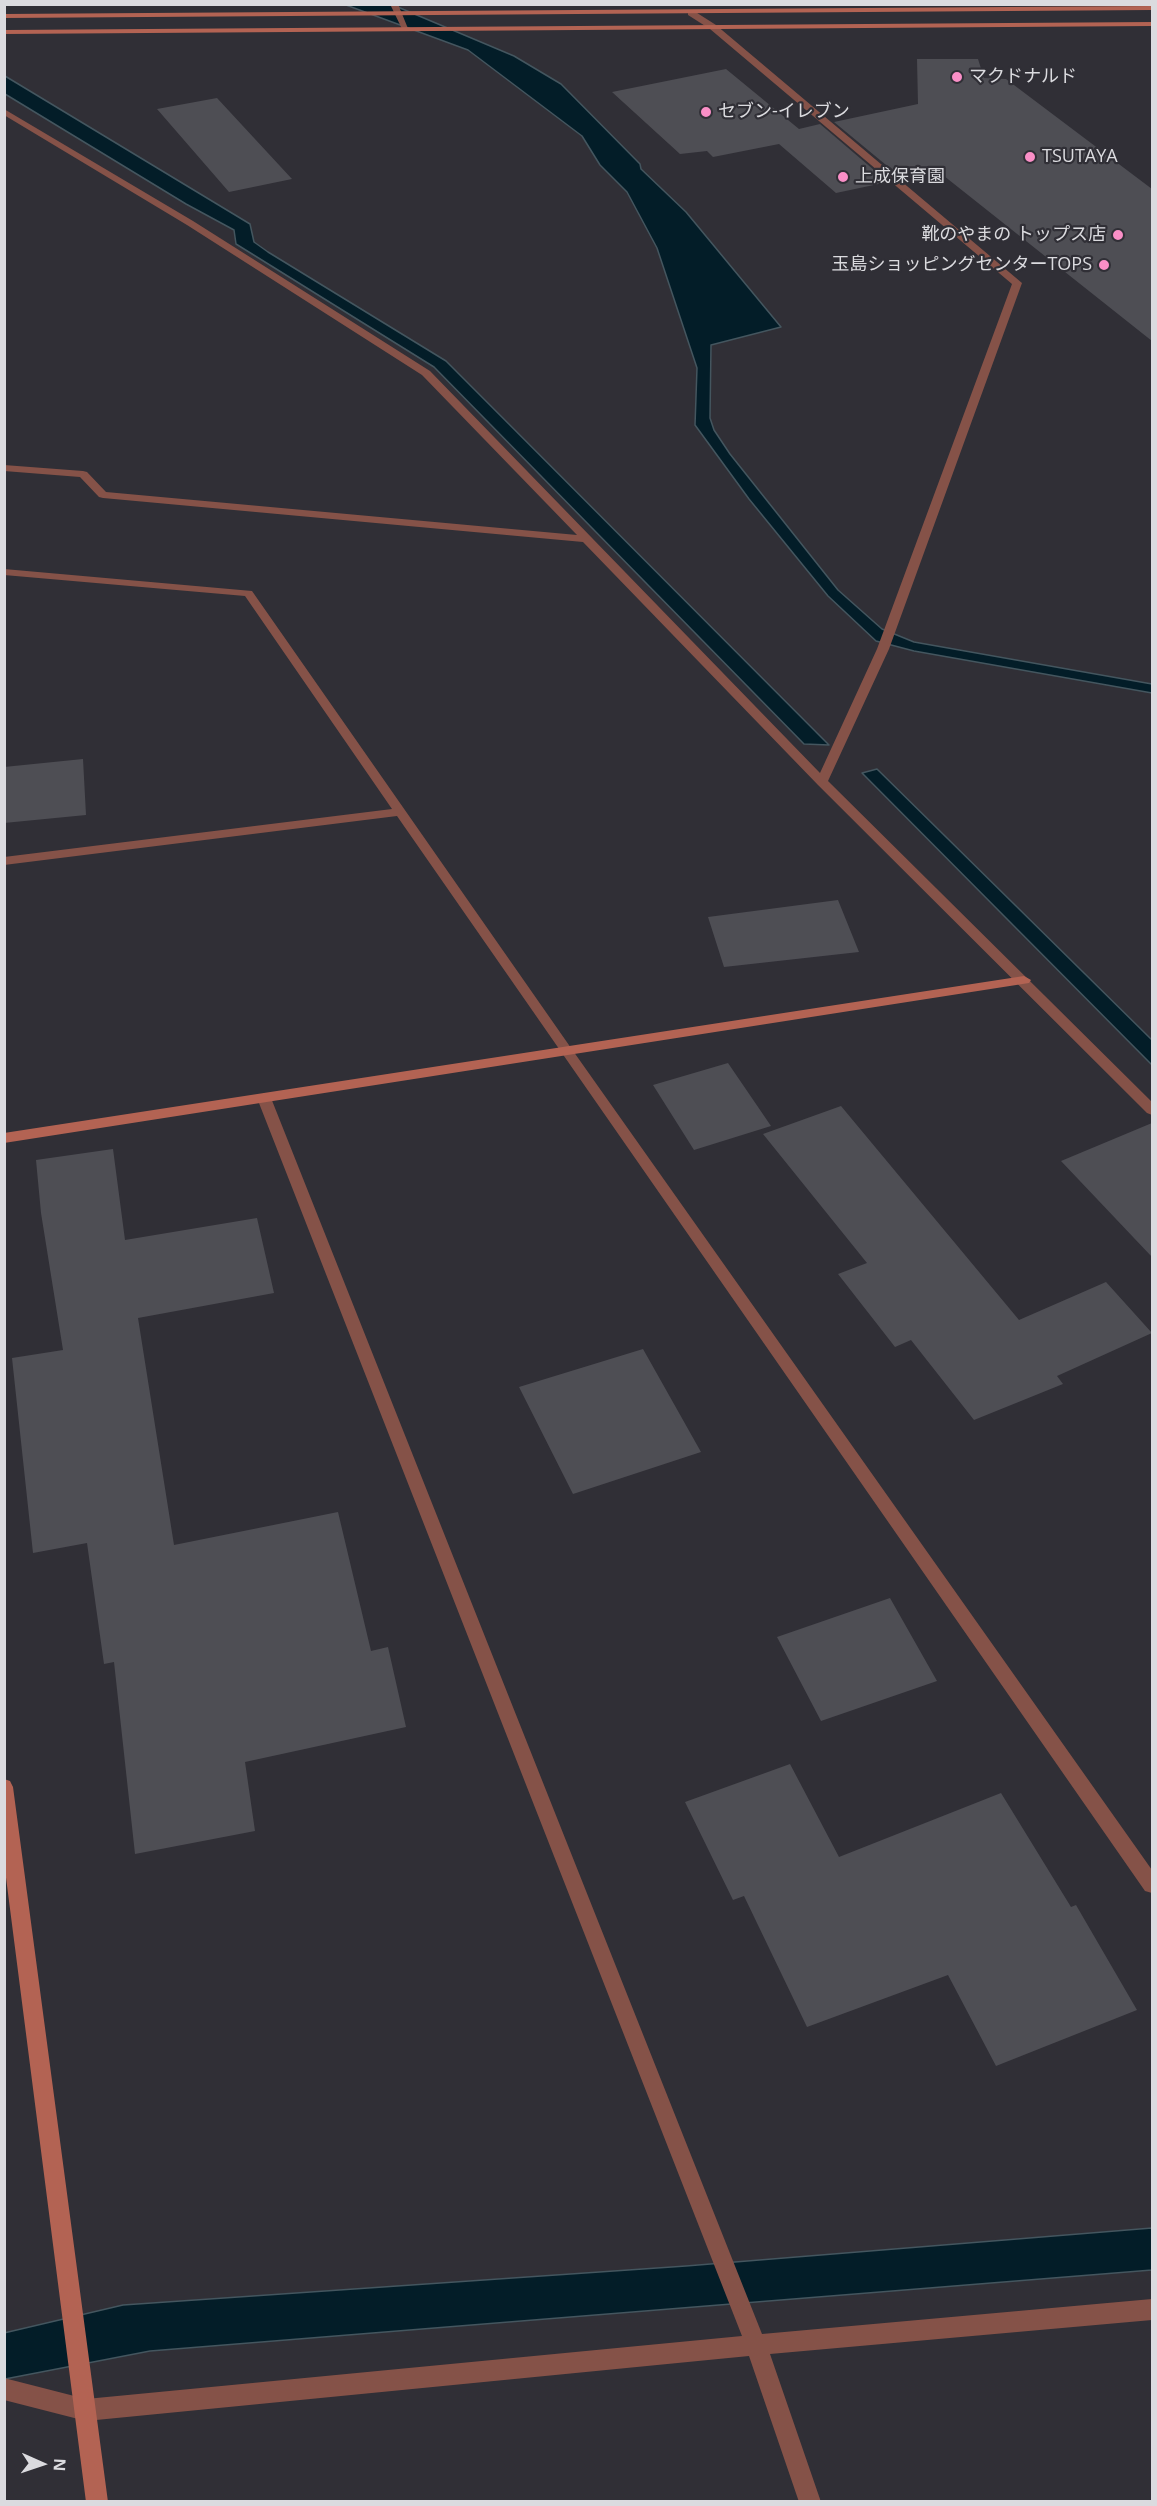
<!DOCTYPE html>
<html>
<head>
<meta charset="utf-8">
<style>
	body { margin:0 }
	#map { position:relative; width:1157px; height:2506px; overflow:hidden; background:#302f36; font-family:"Open Sans",sans-serif }
	canvas { display:block }
	.frame { position:absolute; inset:0; border:6px solid #dbdbdf; pointer-events:none }
	.north { position:absolute; left:12px; top:2434px; width:60px; height:60px; -webkit-text-stroke:4px #302f36; paint-order:stroke; rotate:93deg; font-size:16px; font-weight:700; line-height:24px; text-align:center; color:#dbdbdf }
	.north::after { content:''; display:block; margin:auto; width:21px; height:27px; background:#dbdbdf; clip-path:polygon(50% 0,100% 100%,50% 72%,0 100%) }
</style>
</head>
<body>
<div id="map">
<canvas width="1157" height="2506"></canvas>
<div class="frame"></div>
<div class="north">N</div>
</div>
<script>
const ctx = document.querySelector('canvas').getContext('2d');
ctx.lineJoin = 'round';
function fill(path, color) {
  ctx.fillStyle = color;
  ctx.fill(path, 'evenodd');
}
function toPath(rows) {
  const path = new Path2D();
  for (const r of rows) {
    path.moveTo(r[0], r[1]);
    for (let i = 2; i < r.length; i += 2) path.lineTo(r[i], r[i + 1]);
  }
  return path;
}
function stroke(path, color, width, dash) {
  ctx.strokeStyle = color;
  ctx.lineWidth = width;
  ctx.lineCap = dash ? 'butt' : 'round';
  ctx.setLineDash(dash || []);
  ctx.stroke(path);
}
function drawText(font, color, halo, rows, align = 'center') {
  ctx.font = font + ' "Open Sans","Noto Sans JP",sans-serif';
  ctx.lineWidth = 4.5;
  ctx.setLineDash([]);
  ctx.textBaseline = 'middle';
  ctx.strokeStyle = halo;
  ctx.fillStyle = color;
  for (const [text, x, y, turn = 0] of rows) {
    ctx.save();
    ctx.translate(x, y);
    ctx.rotate((+turn || 0) * Math.PI / 180);
    ctx.textAlign = isNaN(turn) ? turn : align;
    if (halo) ctx.strokeText(text, 0, 0);
    ctx.fillText(text, 0, 0);
    ctx.restore();
  }
}
const water = toPath([
	[346,5,393,5,514,56,561,84,640,164,641,169,686,212,781,327,711,345,710,418,714,430,730,454,838,590,882,629,914,642,1152,684,1152,693,914,651,876,641,828,596,749,499,695,425,697,368,657,248,627,192,600,165,582,136,468,50,346,5],
	[5,76,250,224,254,242,268,252,446,361,829,745,804,744,434,367,236,244,234,230,186,204,5,94,5,76],
	[877,769,1152,1040,1152,1065,862,773,877,769],
	[1152,2228,1152,2270,150,2351,5,2379,4,2333,123,2305,686,2266,1152,2228]
]);
const building = toPath([
	[917,59,978,59,984,78,1006,79,1152,189,1152,341,939,172,903,179,834,122,918,104],
	[726,69,799,129,820,124,888,182,836,193,779,144,713,157,707,151,680,154,612,92],
	[217,98,292,179,229,192,157,109],
	[83,759,86,815,4,823,4,767],
	[838,900,859,952,724,967,708,917],
	[728,1063,771,1126,694,1150,653,1085],
	[841,1106,1019,1320,1106,1282,1152,1333,1057,1376,1063,1384,974,1420,911,1340,895,1347,838,1274,867,1263,763,1134],
	[1152,1123,1152,1257,1061,1161],
	[113,1149,125,1240,257,1218,274,1293,138,1318,174,1545,338,1512,371,1651,388,1647,406,1727,245,1762,255,1831,135,1854,114,1662,104,1664,87,1543,33,1553,12,1358,63,1350,41,1213,36,1160],
	[643,1349,701,1452,573,1494,519,1387],
	[890,1598,937,1681,821,1721,777,1637],
	[790,1764,839,1857,1001,1793,1071,1907,1076,1905,1137,2010,996,2066,948,1975,807,2027,744,1896,733,1900,685,1802]
]);
const street = toPath([
	[390,4,398,4,409,31,403,31,390,4],
	[688,11,694,11,716,25,1022,283,889,649,828,781,1152,1102,1152,1115,1147,1113,818,785,583,542,103,498,99,497,80,477,4,471,4,465,83,471,87,472,106,492,577,535,422,375,187,225,4,115,4,109,193,221,430,371,820,773,877,649,1012,284,710,29,688,15,688,11],
	[4,569,252,591,571,1048,1152,1870,1152,1893,1145,1891,397,816,4,865,4,857,392,809,245,596,4,575,4,569],
	[264,1093,271,1098,762,2334,1152,2299,1152,2320,770,2354,821,2502,799,2502,749,2356,86,2421,4,2400,4,2378,86,2399,742,2336,257,1098,264,1093]
]);
const secondary = toPath([
	[1152,6,1152,10,4,18,4,14,1152,6],
	[1152,22,1152,26,4,34,4,30,1152,22],
	[1024,976,1031,980,1029,983,4,1143,4,1133,1024,976],
	[4,1779,10,1781,13,1787,108,2502,86,2502,4,1862,4,1779]
]);
const markers = [
	[957,77,6,"#fa8fc7"],
	[706,112,6,"#fa8fc7"],
	[1030,157,6,"#fa8fc7"],
	[843,177,6,"#fa8fc7"],
	[1118,235,6,"#fa8fc7"],
	[1104,265,6,"#fa8fc7"]
];
const farPoinames = [
	["マクドナルド",969,77],
	["セブン-イレブン",718,112],
	["TSUTAYA",1042,157],
	["上成保育園",855,177],
	["靴のやまの トップス店",1106,235,"right"],
	["玉島ショッピングセンターTOPS",1092,265,"right"]
];
fill(water, '#031d28');
stroke(water, '#44565f', 1.5);
fill(building, '#4e4e54');
fill(street, '#855248');
fill(secondary, '#b36353');
for (const [x, y, r, color] of markers) {
  const dot = new Path2D();
  dot.arc(x, y, r, 0, 2 * Math.PI);
  ctx.fillStyle = color;
  ctx.fill(dot);
  stroke(dot, '#302f36', 2);
}
drawText('18px', '#dbdbdf', '#302f36', farPoinames, 'left');
</script>
</body>
</html>
